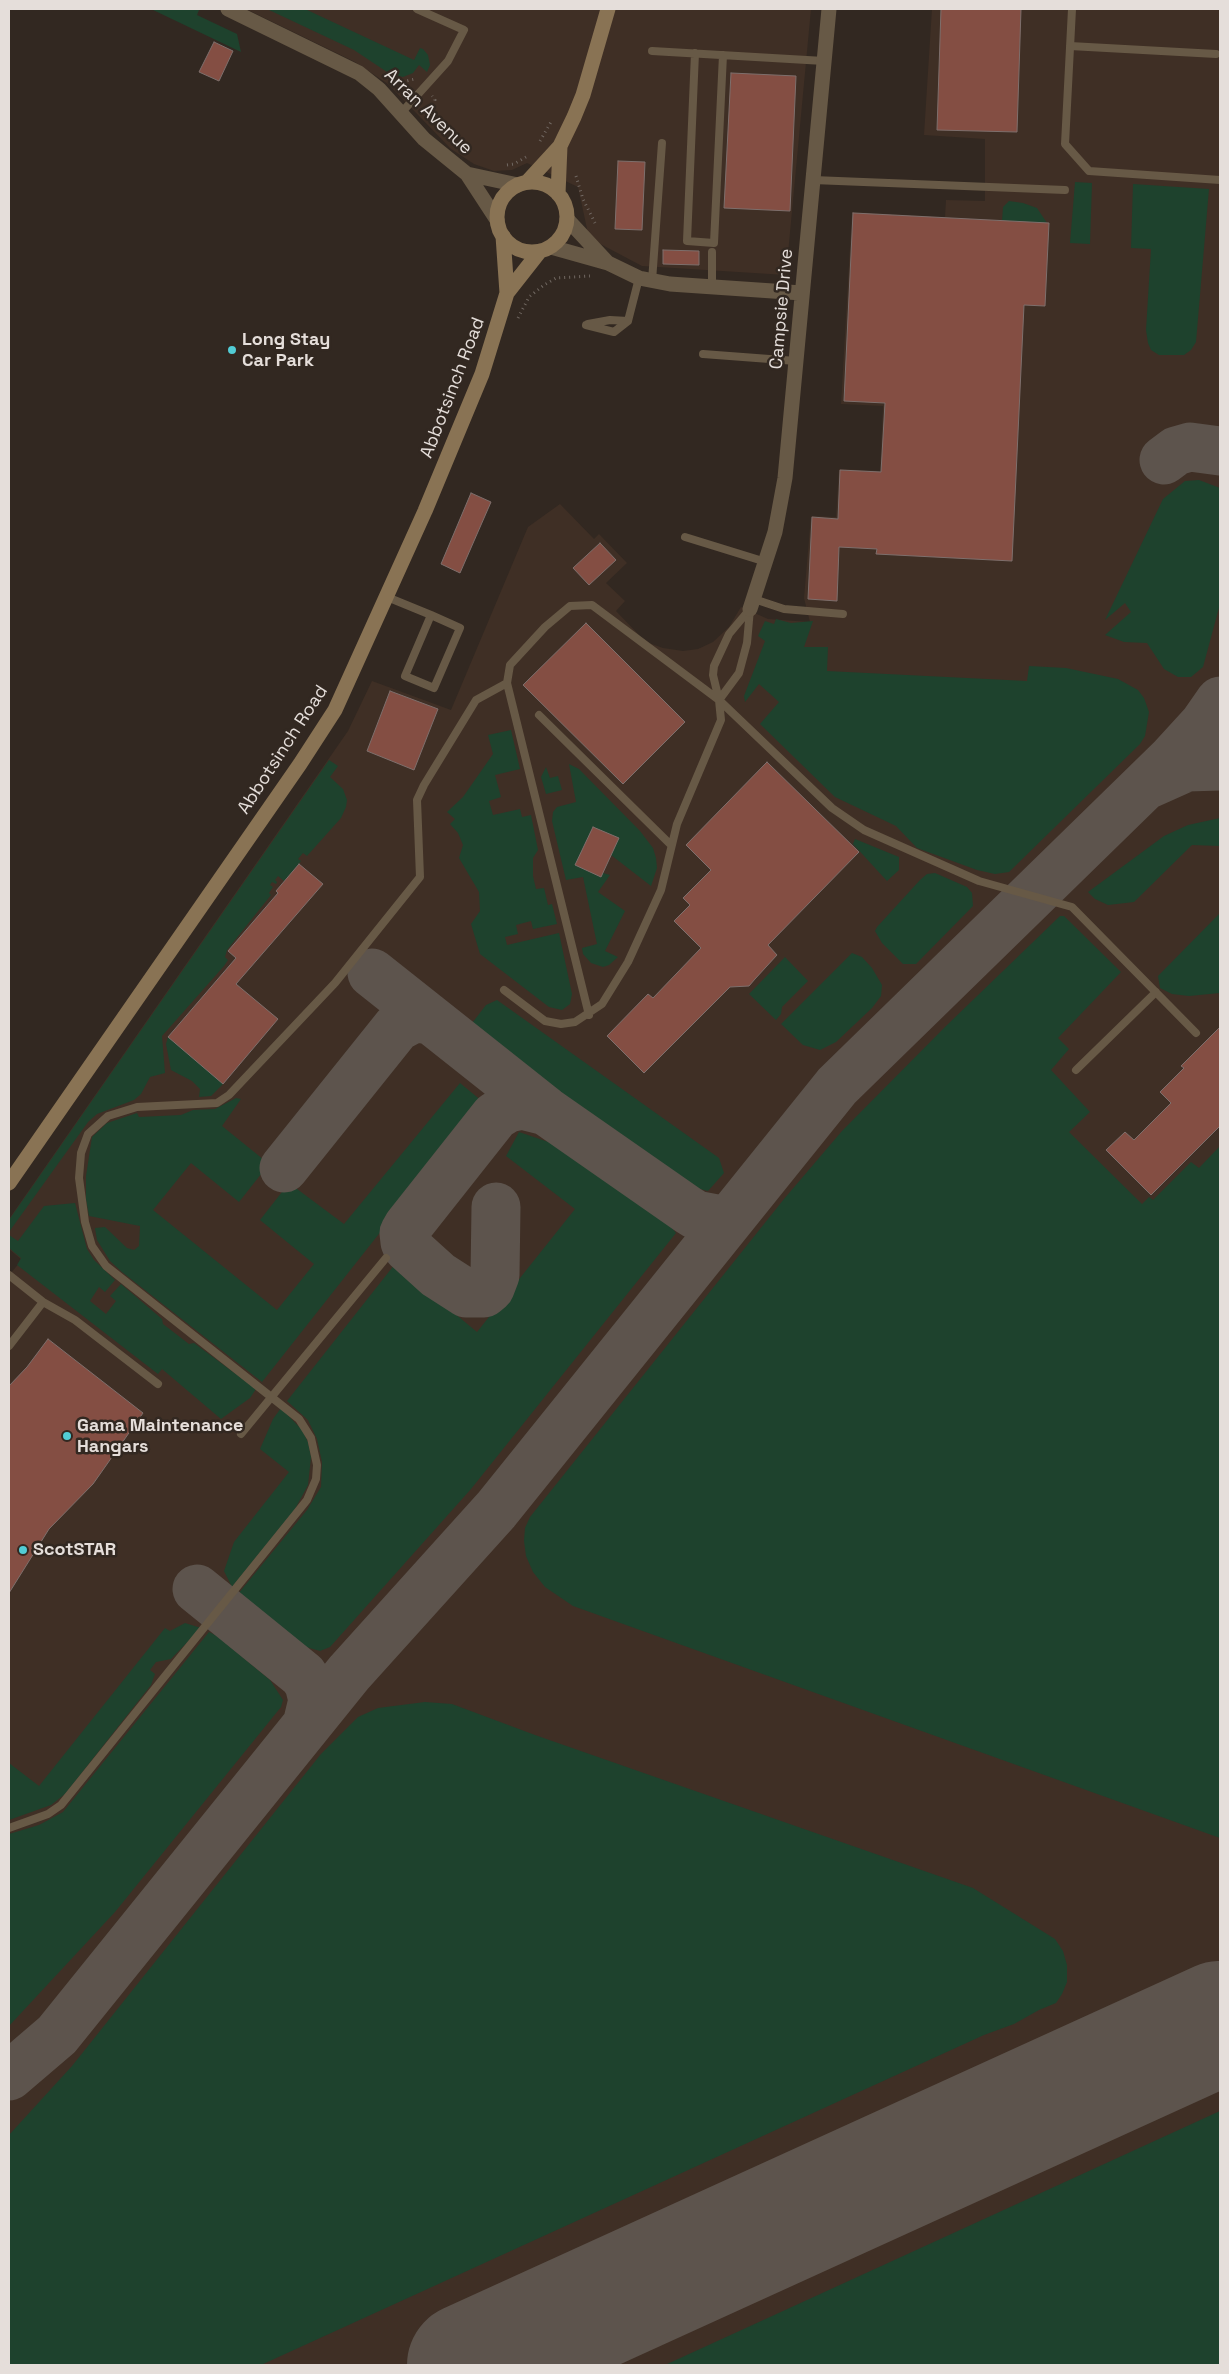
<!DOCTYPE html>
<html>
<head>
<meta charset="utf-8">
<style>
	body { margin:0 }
	#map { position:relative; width:1229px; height:2374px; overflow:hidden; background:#322821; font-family:"Space Grotesk",sans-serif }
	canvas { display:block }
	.frame { position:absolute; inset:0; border:10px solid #e5deda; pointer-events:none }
</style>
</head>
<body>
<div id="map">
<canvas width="1229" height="2374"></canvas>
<div class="frame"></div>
</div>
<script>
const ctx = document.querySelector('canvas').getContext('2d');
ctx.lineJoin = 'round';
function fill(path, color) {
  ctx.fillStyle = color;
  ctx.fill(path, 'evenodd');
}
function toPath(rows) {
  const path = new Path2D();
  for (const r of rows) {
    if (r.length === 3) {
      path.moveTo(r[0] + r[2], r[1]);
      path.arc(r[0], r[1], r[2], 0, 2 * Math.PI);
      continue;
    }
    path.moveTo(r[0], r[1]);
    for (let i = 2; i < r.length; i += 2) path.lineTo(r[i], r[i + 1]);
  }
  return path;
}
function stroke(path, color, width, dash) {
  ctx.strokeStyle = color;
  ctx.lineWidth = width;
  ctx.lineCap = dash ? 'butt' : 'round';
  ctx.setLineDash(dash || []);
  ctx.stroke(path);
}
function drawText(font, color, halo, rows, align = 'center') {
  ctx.font = font + ' "Space Grotesk",sans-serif';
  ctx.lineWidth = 5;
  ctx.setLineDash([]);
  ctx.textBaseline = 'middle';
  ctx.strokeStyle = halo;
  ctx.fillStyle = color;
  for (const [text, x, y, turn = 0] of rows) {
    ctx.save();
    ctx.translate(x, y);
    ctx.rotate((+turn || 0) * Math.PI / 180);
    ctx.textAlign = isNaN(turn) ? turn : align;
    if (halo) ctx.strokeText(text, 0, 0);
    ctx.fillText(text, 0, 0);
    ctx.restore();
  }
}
const built = toPath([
	[246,9,811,9,786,275,642,266,589,238,578,187,527,163,512,170,494,171,474,164,451,149,388,84,355,62],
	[932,9,1220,9,1220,2365,9,2365,9,1275,22,1260,9,1249,9,1219,348,731,372,681,451,710,528,527,560,504,594,539,599,534,627,563,606,583,625,601,616,611,640,636,649,643,663,648,683,651,698,649,713,642,729,627,741,607,768,619,810,622,804,598,811,516,836,517,839,469,880,471,883,406,841,404,852,212,945,217,946,200,985,201,985,139,924,135]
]);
const green = toPath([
	[151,9,199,10,197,15,237,34,241,52],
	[267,9,305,9,414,60,420,48,423,49,428,55,430,65,427,72,419,65,413,73,403,77,390,74,354,50],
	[1075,182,1092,183,1090,244,1070,243],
	[1133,184,1209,189,1196,342,1191,350,1184,355,1159,355,1151,350,1148,343,1146,330,1151,249,1131,248],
	[1009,201,1023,203,1037,208,1047,223,1002,221,1003,207],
	[1199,480,1220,488,1220,604,1203,667,1191,677,1178,677,1164,669,1147,643,1124,642,1105,635,1131,612,1125,603,1105,620,1163,499,1185,481],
	[776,619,791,623,813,621,804,647,828,647,827,671,1027,681,1029,666,1066,668,1118,679,1138,690,1144,698,1149,712,1145,736,1140,744,1009,872,995,874,977,870,917,848,896,826,835,797,760,724,779,702,759,684,745,702,744,696,765,641,758,636,765,621,774,624],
	[511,730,520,769,495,775,501,797,489,801,493,815,520,809,522,817,531,815,538,850,533,858,533,876,536,889,544,888,548,905,552,904,557,924,533,929,531,921,516,925,518,934,505,937,507,945,559,933,572,994,570,1004,562,1010,549,1007,480,954,471,924,480,911,479,892,459,858,463,845,458,833,450,824,455,819,447,812,463,797,493,754,488,735],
	[329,760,338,766,330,777,343,789,347,800,346,807,341,818,307,856,303,853,298,859,301,861,284,881,278,876,275,880,277,882,276,884,272,882,270,885,273,887,269,893,271,895,227,950,225,957,228,960,224,966,162,1036,165,1073,150,1077,141,1094,134,1100,97,1114,88,1122,9,1232,9,1220],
	[569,764,579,769,640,831,653,848,656,858,657,868,651,886,611,855,619,838,593,827,575,865,600,877,603,873,610,875,598,892,625,911,605,951,618,957,609,965,603,967,591,963,583,954,582,948,597,944,583,877,566,880,552,821,553,812,557,807,576,802],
	[546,767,550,778,558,776,562,790,546,794,541,777],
	[1220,818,1220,846,1192,845,1134,902,1108,905,1095,899,1088,892,1164,836,1188,825],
	[855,839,899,857,899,870,887,881,853,844],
	[935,873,967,887,972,893,973,906,916,964,903,964,882,943,875,931,877,927,920,880,927,874],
	[1220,913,1220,993,1189,996,1172,994,1160,988,1158,976],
	[1060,916,1064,916,1121,972,1058,1038,1069,1049,1051,1070,1090,1112,1069,1132,1142,1204,1149,1197,1153,1200,1191,1162,1199,1168,1220,1146,1220,1838,573,1606,545,1587,533,1572,526,1556,524,1541,525,1528,530,1517,784,1199,842,1131,946,1026],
	[852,953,862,957,872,968,882,985,881,996,872,1008,836,1042,820,1050,803,1045,781,1024],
	[785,957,808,981,782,1007,781,1014,776,1020,749,994],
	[497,1000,719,1158,724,1173,708,1191,683,1185,469,1037,467,1031,469,1027,486,1005],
	[168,1037,223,1084,211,1096,199,1097,200,1089,192,1081,171,1070,166,1044],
	[460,1083,483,1102,262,1382,122,1272,110,1261,97,1240,95,1228,105,1227,127,1248,134,1250,139,1246,140,1226,89,1216,86,1199,86,1176,92,1137,107,1123,137,1113,139,1117,181,1115,193,1110,215,1109,236,1098,241,1099,222,1126,269,1164,239,1202,191,1163,153,1210,277,1310,314,1264,260,1220,289,1183,344,1224],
	[519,1132,566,1148,651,1202,676,1233,471,1489,330,1647,320,1651,306,1647,248,1604,238,1594,307,1510,321,1487,322,1462,317,1439,308,1420,287,1401,395,1264,477,1332,575,1209,506,1156],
	[75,1203,87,1249,94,1260,115,1280,105,1292,99,1287,90,1301,106,1314,116,1301,110,1296,121,1284,162,1319,163,1324,189,1344,194,1343,256,1389,250,1398,221,1419,162,1369,158,1374,17,1265,21,1258,9,1248,9,1235,18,1241,44,1206],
	[281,1408,302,1430,308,1442,311,1457,308,1485,295,1509,232,1587,224,1571,234,1542,289,1472,260,1449,273,1419],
	[185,1623,201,1628,171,1659,156,1662,150,1670,155,1674,151,1685,65,1794,51,1805,9,1820,9,1763,39,1786,165,1628,170,1631],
	[209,1632,217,1636,270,1680,283,1700,281,1707,115,1912,9,2026,9,1834,39,1825,63,1812],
	[425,1702,452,1704,535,1735,973,1888,1055,1939,1063,1951,1067,1965,1067,1982,1062,1994,1056,2003,1039,2010,1014,2024,984,2035,261,2365,9,2365,9,2135,72,2066,321,1754,358,1717,378,1708],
	[1220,2111,1220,2365,665,2365]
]);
const taxiway = toPath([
	[1164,460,1176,451,1190,447,1220,451],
	[1149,784,1187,767,1220,766],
	[372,973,546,1111,688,1210,696,1215,717,1219,726,1218,732,1215],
	[284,1168,397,1027,416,1017,432,1021],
	[496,1207,495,1275,490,1288,484,1293,466,1293,438,1275,407,1247,405,1242,404,1233,408,1226,495,1116,508,1108,522,1105,546,1111],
	[197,1589,303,1675,309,1684,313,1700,307,1725],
	[9,2076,57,2035,349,1673,496,1510,837,1086,1172,759,1204,724,1220,701]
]);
const runway = toPath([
	[469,2365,1220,2023]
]);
const building = toPath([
	[941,9,1021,9,1017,132,937,130,941,9],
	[214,42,233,51,219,81,199,72,214,42],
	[731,73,796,76,790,211,724,208,731,73],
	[618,161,645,162,642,230,615,229,618,161],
	[853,213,1049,223,1045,306,1024,305,1012,561,876,554,877,549,839,547,837,601,808,599,812,517,838,519,840,470,881,472,885,403,844,401,853,213],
	[663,250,699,251,699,265,663,264,663,250],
	[471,493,491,502,460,573,441,564,471,493],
	[600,543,616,560,589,585,573,568,600,543],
	[586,623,685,722,623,784,523,685,586,623],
	[390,691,438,709,414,770,367,751,390,691],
	[767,762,859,852,768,945,777,955,755,979,749,986,730,987,644,1073,607,1036,648,994,653,998,701,948,674,921,690,905,683,898,711,870,686,845,767,762],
	[593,827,619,838,601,877,575,865,593,827],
	[299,864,323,884,236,984,278,1019,223,1084,168,1037,236,958,228,951,278,893,276,891,299,864],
	[1220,1027,1220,1126,1151,1195,1106,1150,1125,1132,1134,1140,1171,1103,1160,1092,1184,1068,1181,1066,1220,1027],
	[48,1339,143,1413,93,1484,49,1529,9,1593,9,1386,27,1367,48,1339]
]);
const path = toPath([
	[393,79,402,82,415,79],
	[427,118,426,116,435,100,432,96],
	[540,141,551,122],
	[507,165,514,164,526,157],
	[576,176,583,199,595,223],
	[518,318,529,297,544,285,556,278,590,276]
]);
const lane = toPath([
	[1072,9,1065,144,1089,171,1220,180],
	[1070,46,1216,54],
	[652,51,824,61],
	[695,53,687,241,714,243,723,55],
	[402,112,448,61,464,30,417,9],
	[813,180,1065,190],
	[652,281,662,143],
	[712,288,712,252],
	[588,324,610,320,628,321],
	[586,325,614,332,628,321,639,278],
	[703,354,796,361],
	[685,537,766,562],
	[387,597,431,615,460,628,434,688,405,676,431,615],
	[754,599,784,609,843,614],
	[750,609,747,643,739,673,719,700,713,675,714,666,729,634,750,609],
	[507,683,589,1015],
	[539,715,671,845],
	[504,990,545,1021,561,1024,575,1022,602,1004,628,962,661,890,677,824,721,720,719,700],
	[1076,1070,1156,992],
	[9,1275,43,1302,75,1320,158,1384],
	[9,1346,43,1302],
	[241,1434,386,1258],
	[9,1828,48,1814,61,1805,307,1500,316,1479,317,1465,311,1438,299,1419,106,1266,92,1246,85,1222,79,1178,81,1153,88,1134,108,1116,137,1107,217,1103,229,1095,335,983,420,877,417,800,424,785,476,700,507,683,510,665,545,627,570,606,592,605,719,700,832,808,864,830,979,881,1072,907,1196,1033]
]);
const street = toPath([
	[228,9,359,73,379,89,424,139,467,174,497,220],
	[467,174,518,185],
	[567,219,607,262],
	[551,247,608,263,639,278,670,284,802,293],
	[750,609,775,532,785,478,829,9]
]);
const secondary = toPath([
	[527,182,560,146,574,117,583,95,608,9],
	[532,217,35],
	[558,194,560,146],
	[507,293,540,251],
	[9,1183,300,764,335,710,425,511,482,374,507,293,503,236]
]);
const markers = [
	[232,350,5,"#52ccd5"],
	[67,1436,5,"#52ccd5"],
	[23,1550,5,"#52ccd5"]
];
const streetNames = [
	["Arran Avenue",428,112,44],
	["Campsie Drive",782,309,-85],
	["Abbotsinch Road",453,388,-69],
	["Abbotsinch Road",283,750,-57]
];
const poiNames = [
	["Long Stay",242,340],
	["Car Park",242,361],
	["Gama Maintenance",77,1426],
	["Hangars",77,1447],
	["ScotSTAR",33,1550]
];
fill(built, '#3f2f25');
fill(green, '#1e422d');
stroke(taxiway, '#5d544d', 49);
stroke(runway, '#5d544d', 124);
fill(building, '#844e43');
stroke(building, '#7e6f6c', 1);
stroke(path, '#716862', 3, [1, 4]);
stroke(lane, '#675946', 8);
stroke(street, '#675946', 15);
stroke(secondary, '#897354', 15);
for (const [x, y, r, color] of markers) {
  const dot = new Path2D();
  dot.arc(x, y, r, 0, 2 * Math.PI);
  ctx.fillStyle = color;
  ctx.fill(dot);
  stroke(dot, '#322821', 2);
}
drawText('18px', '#e5deda', '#322821', streetNames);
drawText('bold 18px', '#e5deda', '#322821', poiNames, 'left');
</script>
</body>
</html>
